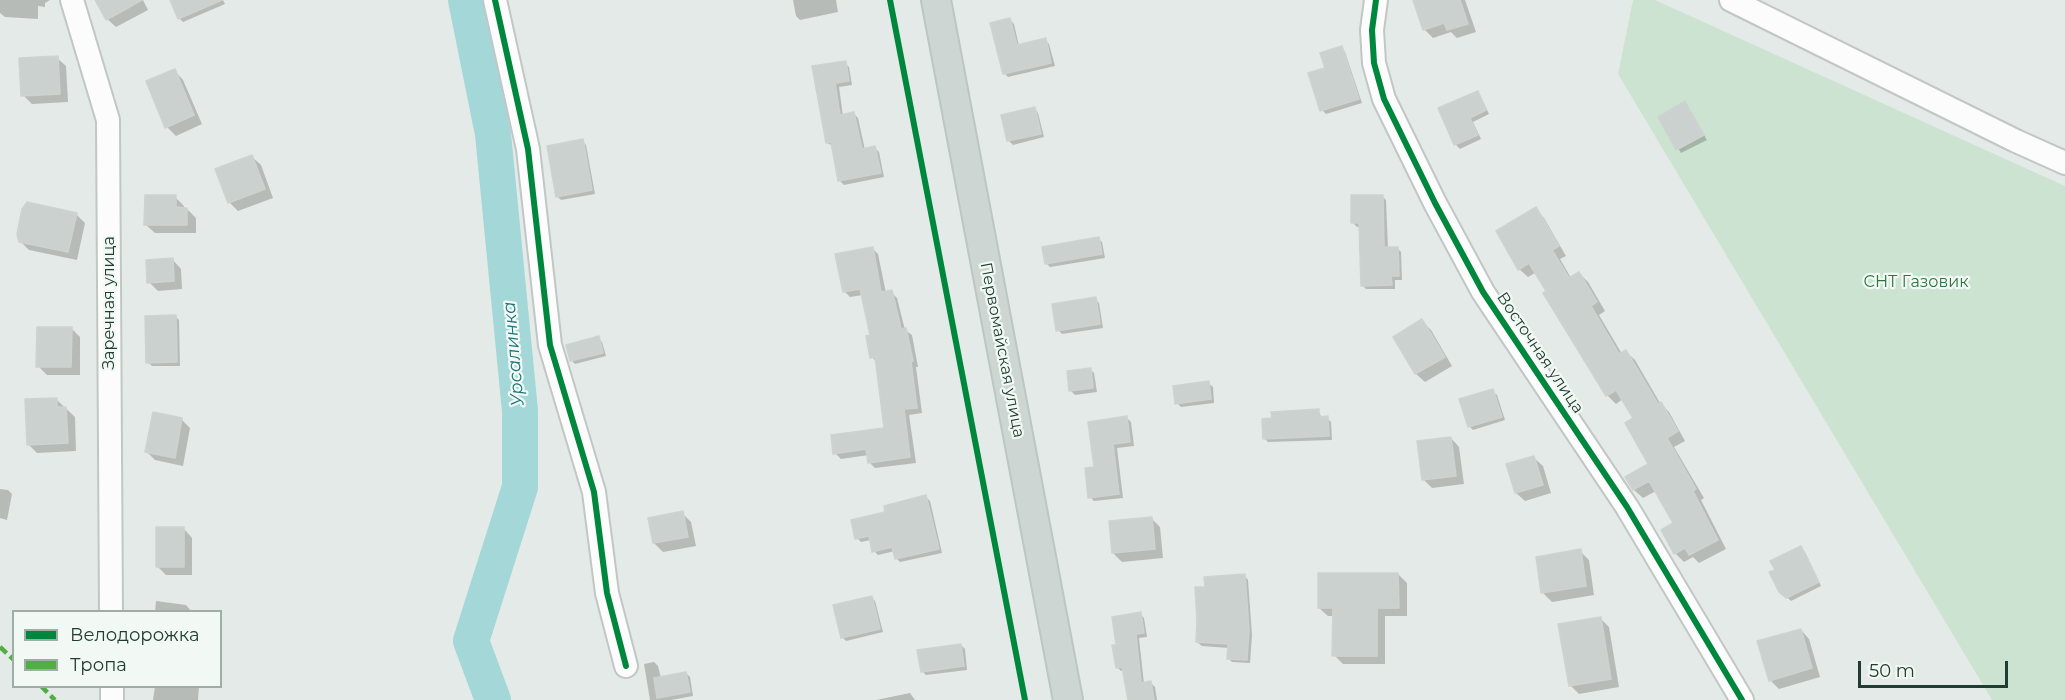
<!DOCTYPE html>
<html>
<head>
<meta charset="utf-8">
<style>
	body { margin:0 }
	#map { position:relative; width:2065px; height:700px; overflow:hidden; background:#e4eae7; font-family:Montserrat,sans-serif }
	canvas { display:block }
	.legend { position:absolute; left:12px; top:610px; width:210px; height:78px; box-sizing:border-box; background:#f2f9f5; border:2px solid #9eaea7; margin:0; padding:8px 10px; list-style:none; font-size:18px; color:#213d33 }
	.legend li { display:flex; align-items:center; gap:12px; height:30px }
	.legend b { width:30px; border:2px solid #9eaea7 }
	.scale { position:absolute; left:1858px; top:661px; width:150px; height:27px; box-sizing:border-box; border:3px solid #213d33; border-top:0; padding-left:8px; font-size:18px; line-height:21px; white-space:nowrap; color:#213d33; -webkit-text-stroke:4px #f2f9f5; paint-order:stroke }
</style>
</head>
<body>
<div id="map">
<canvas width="2065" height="700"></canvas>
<ul class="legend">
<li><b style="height:8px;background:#00873e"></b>Велодорожка</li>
<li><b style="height:8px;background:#52ad45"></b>Тропа</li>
</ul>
<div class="scale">50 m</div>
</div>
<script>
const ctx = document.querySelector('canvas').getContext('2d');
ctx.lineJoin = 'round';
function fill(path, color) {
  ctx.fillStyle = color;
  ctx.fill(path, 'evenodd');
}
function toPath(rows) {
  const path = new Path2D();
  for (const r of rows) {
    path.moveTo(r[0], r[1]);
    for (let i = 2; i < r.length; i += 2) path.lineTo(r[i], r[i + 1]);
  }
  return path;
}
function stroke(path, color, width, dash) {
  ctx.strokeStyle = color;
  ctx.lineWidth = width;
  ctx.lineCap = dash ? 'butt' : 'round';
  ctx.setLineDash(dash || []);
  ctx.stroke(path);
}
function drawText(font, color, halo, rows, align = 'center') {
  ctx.font = font + ' Montserrat,sans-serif';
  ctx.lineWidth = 4.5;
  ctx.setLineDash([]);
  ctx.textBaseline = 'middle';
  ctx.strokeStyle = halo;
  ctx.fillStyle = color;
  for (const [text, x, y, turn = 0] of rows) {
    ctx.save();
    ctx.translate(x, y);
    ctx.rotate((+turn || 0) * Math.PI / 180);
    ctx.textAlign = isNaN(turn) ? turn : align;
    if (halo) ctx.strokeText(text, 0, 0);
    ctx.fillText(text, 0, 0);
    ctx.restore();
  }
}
const green = toPath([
	[1633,0,1655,0,2065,186,2065,700,1992,700,1618,74]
]);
const shadow = toPath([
	[0,0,50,0,45,3,45,7,38,6,38,19,5,17,0,13],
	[97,0,143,0,148,10,116,27,107,19],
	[171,0,223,0,225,4,183,22,179,18],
	[793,0,836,0,838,12,800,20,796,16],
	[1414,0,1465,0,1476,32,1457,38,1451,32,1433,38,1424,29],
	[1010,20,1014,24,1019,46,1045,40,1049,44,1055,66,1008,77,1004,73],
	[1341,48,1345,52,1362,103,1326,114,1322,110],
	[57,58,66,66,68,102,32,104,23,95],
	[845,63,849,67,852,85,839,87,843,116,854,114,858,118,865,150,875,148,879,152,884,177,844,185,840,181,833,146,827,143,814,67],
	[175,71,183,80,202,124,176,136,167,127],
	[1477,93,1481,97,1489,114,1473,122,1481,139,1460,149,1456,145,1440,109],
	[1685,103,1707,140,1681,153,1660,117],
	[1034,109,1038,113,1044,137,1013,145,1009,141],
	[582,141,586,145,595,194,561,200,557,196],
	[252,157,261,165,273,198,238,211,229,202],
	[1382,196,1386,200,1388,249,1397,248,1401,252,1402,280,1395,280,1395,289,1366,289,1362,285,1361,227,1357,227,1353,223],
	[175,197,184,206,184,209,187,209,196,218,196,233,155,233,146,225],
	[1536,209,1544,218,1566,256,1560,259,1571,278,1579,273,1588,282,1605,311,1599,315,1622,354,1626,352,1635,360,1660,403,1669,412,1685,441,1674,447,1704,498,1701,500,1726,549,1699,563,1693,557,1684,562,1675,553,1675,524,1656,491,1643,498,1634,490,1627,478,1650,464,1635,418,1623,399,1616,404,1607,395,1537,272,1528,277,1519,269],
	[76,214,85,223,77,260,29,250,20,241],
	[1098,238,1102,242,1105,258,1050,267,1046,263],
	[872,248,878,254,886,293,891,292,897,298,905,330,912,335,918,367,916,367,922,413,909,415,916,463,875,468,869,462,869,455,841,459,835,453,886,429,877,363,872,357,872,336,863,295,850,297,844,291],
	[173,260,181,269,182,289,158,291,149,282],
	[1095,299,1099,303,1103,328,1062,334,1058,330],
	[175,316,179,320,180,366,152,366,148,362],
	[1422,321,1431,330,1452,366,1425,382,1416,374,1395,338],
	[71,328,80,337,80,375,47,375,38,366],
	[598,338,602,342,606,356,575,364,571,360],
	[1090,369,1094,373,1097,392,1075,395,1071,391,1069,372],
	[1208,383,1213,387,1214,403,1181,407,1177,403],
	[1492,391,1497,395,1505,420,1473,430,1469,426],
	[57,400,75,417,76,451,37,453,28,444],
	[1318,411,1322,418,1327,418,1331,422,1332,440,1268,442,1264,438],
	[1127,418,1131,422,1134,446,1117,448,1123,498,1094,501,1090,497,1096,468],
	[181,419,190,428,183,466,155,460,147,452],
	[1451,438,1459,447,1464,484,1432,488,1423,479],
	[1534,458,1543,466,1551,493,1525,501,1516,493],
	[0,489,8,490,12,494,7,520,0,518],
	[926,497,930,501,942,553,900,562,896,558,895,551,878,555,874,551,871,540,861,542,857,538,887,513],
	[682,513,691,522,696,546,663,552,654,543],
	[1151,518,1160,527,1163,558,1122,562,1113,553],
	[184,529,192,538,192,575,166,575,157,566],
	[1801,548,1805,552,1821,586,1791,601,1780,591,1777,570],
	[1580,551,1589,560,1594,595,1552,602,1543,593],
	[1398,574,1407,583,1407,616,1385,616,1385,664,1343,664,1334,655,1334,616,1328,616,1319,608],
	[1244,575,1248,580,1252,635,1250,663,1232,662,1228,658,1229,648,1202,646,1197,642,1207,588],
	[871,597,875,601,883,632,846,641,842,637],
	[156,601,186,605,192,612,155,612],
	[1140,614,1144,618,1147,637,1139,638,1144,684,1151,683,1155,687,1157,700,1130,700,1124,671,1121,671,1117,667,1118,646],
	[1600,618,1609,627,1619,687,1579,694,1570,685],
	[1801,630,1809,639,1820,677,1779,689,1770,680],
	[961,645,965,649,967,670,926,675,922,671],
	[654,662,658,666,661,678,686,673,690,677,693,696,671,700,650,700,644,664],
	[155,686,199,686,198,700,153,700],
	[910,693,915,700,876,700]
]);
const river = toPath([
	[466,0,493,134,520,411,520,487,471,641,493,700]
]);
const building = toPath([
	[95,0,142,0,106,20,95,0],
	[170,0,222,0,178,19,170,0],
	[1413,0,1460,0,1468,24,1447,30,1444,23,1423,30,1413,0],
	[1010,18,1017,45,1046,38,1051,63,1003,74,990,23,1010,18],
	[1342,46,1359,99,1320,111,1308,73,1325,68,1320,53,1342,46],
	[58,56,60,94,21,96,19,58,58,56],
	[846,61,849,81,835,83,840,115,854,112,862,149,875,146,881,173,838,181,831,142,826,143,812,66,846,61],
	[175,69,194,115,165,128,146,81,175,69],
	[1478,91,1486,110,1470,118,1478,135,1454,145,1438,108,1478,91],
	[1685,101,1704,135,1676,150,1658,117,1685,101],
	[1035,107,1041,134,1007,141,1001,115,1035,107],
	[583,139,592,190,556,197,547,146,583,139],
	[252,155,265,189,228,203,215,169,252,155],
	[145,195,176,195,176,207,187,208,187,225,144,225,145,195],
	[1351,195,1383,195,1384,247,1398,247,1399,276,1391,276,1392,285,1361,286,1359,223,1351,223,1351,195],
	[27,202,77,213,68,252,19,242,17,234,22,209,27,202],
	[1536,207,1559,246,1552,250,1569,278,1579,272,1597,302,1591,306,1619,354,1626,350,1658,404,1661,402,1678,431,1667,438,1696,489,1693,491,1718,540,1689,555,1685,548,1674,554,1661,530,1673,523,1649,481,1633,490,1625,477,1648,464,1625,423,1633,418,1616,390,1606,396,1543,293,1546,291,1529,263,1518,270,1496,231,1536,207],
	[1099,237,1102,254,1045,264,1042,247,1099,237],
	[873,247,881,292,892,290,901,329,906,328,913,361,911,362,917,408,904,409,910,457,868,463,866,449,833,454,831,435,884,428,875,357,870,358,866,336,870,335,860,289,843,292,835,254,873,247],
	[173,258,174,281,147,283,146,260,173,258],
	[1096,297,1100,324,1056,331,1052,304,1096,297],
	[176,315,177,362,146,363,145,316,176,315],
	[1422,319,1445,357,1415,374,1393,337,1422,319],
	[37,327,72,327,71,367,36,367,37,327],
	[599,336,603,353,570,361,566,345,599,336],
	[1091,368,1093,388,1069,391,1067,371,1091,368],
	[1209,381,1211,399,1175,404,1173,386,1209,381],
	[1493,389,1502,417,1468,427,1459,399,1493,389],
	[57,398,57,407,66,407,68,443,27,445,25,399,57,398],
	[1319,409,1319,417,1328,416,1329,436,1263,439,1262,419,1272,418,1271,412,1319,409],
	[153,412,182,418,175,458,145,452,153,412],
	[1127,416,1130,442,1113,444,1119,494,1088,498,1085,468,1094,467,1088,422,1127,416],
	[1451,437,1456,476,1422,480,1417,441,1451,437],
	[1534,456,1543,485,1515,493,1506,464,1534,456],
	[926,495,939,549,895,559,892,547,872,552,869,536,855,539,851,520,885,512,884,506,926,495],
	[683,511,688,537,653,543,648,518,683,511],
	[1152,517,1155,549,1112,553,1109,521,1152,517],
	[156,527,184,527,184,567,156,567,156,527],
	[1801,546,1819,582,1786,598,1779,592,1769,572,1775,570,1770,561,1801,546],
	[1581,549,1586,586,1541,593,1536,557,1581,549],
	[1318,573,1398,573,1399,608,1377,608,1377,656,1332,656,1333,608,1318,608,1318,573],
	[1245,574,1249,630,1247,660,1227,659,1228,644,1196,642,1197,621,1195,587,1205,587,1204,577,1245,574],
	[872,596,880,629,841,638,833,605,872,596],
	[1141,612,1144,633,1136,634,1141,683,1151,681,1154,700,1128,700,1122,667,1116,668,1112,645,1116,645,1112,617,1141,612],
	[1601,617,1611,679,1569,686,1558,624,1601,617],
	[1801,629,1812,668,1769,681,1757,641,1801,629],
	[961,644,964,666,921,672,917,650,961,644],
	[686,672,690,692,657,698,654,678,686,672]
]);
const minor = toPath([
	[72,0,108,120,111,612],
	[495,0,528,149,550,345,594,492,607,593,626,666],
	[1376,0,1372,30,1374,63,1384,99,1435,203,1483,292,1627,507,1742,700],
	[1731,0,2016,141,2065,163],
	[112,700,112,686]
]);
const major = toPath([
	[936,0,1068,700]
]);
const quiet = toPath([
	[0,647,14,660],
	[41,686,55,700]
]);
const cycleway = toPath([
	[495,0,528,149,550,345,594,492,607,593,626,666],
	[890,0,1025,700],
	[1376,0,1372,30,1374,63,1384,99,1435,203,1483,292,1627,507,1742,700]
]);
const parkNames = [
	["СНТ Газовик",1916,282]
];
const streetNames = [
	["Заречная улица",109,303,-90],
	["Первомайская улица",1002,350,79],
	["Восточная улица",1540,353,56]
];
const waterNames = [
	["Урсалинка",514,354,-95]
];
fill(green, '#cde3d2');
fill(shadow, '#0003');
stroke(river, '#a4d7d8', 36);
fill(building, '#cbd1ce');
stroke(building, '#cdd3d0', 1.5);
stroke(minor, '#c1c7c4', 26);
stroke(major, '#bcc6c2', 32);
stroke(minor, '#fbfcfb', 22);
stroke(major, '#cdd6d3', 28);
stroke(quiet, '#52ad45', 4.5, [9, 4.5]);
stroke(cycleway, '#00873e', 6);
drawText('16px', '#2b753f', '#f2f9f5', parkNames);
drawText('16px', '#213d33', '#f2f9f5', streetNames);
drawText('italic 18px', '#1a757b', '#f2f9f5', waterNames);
</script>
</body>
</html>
